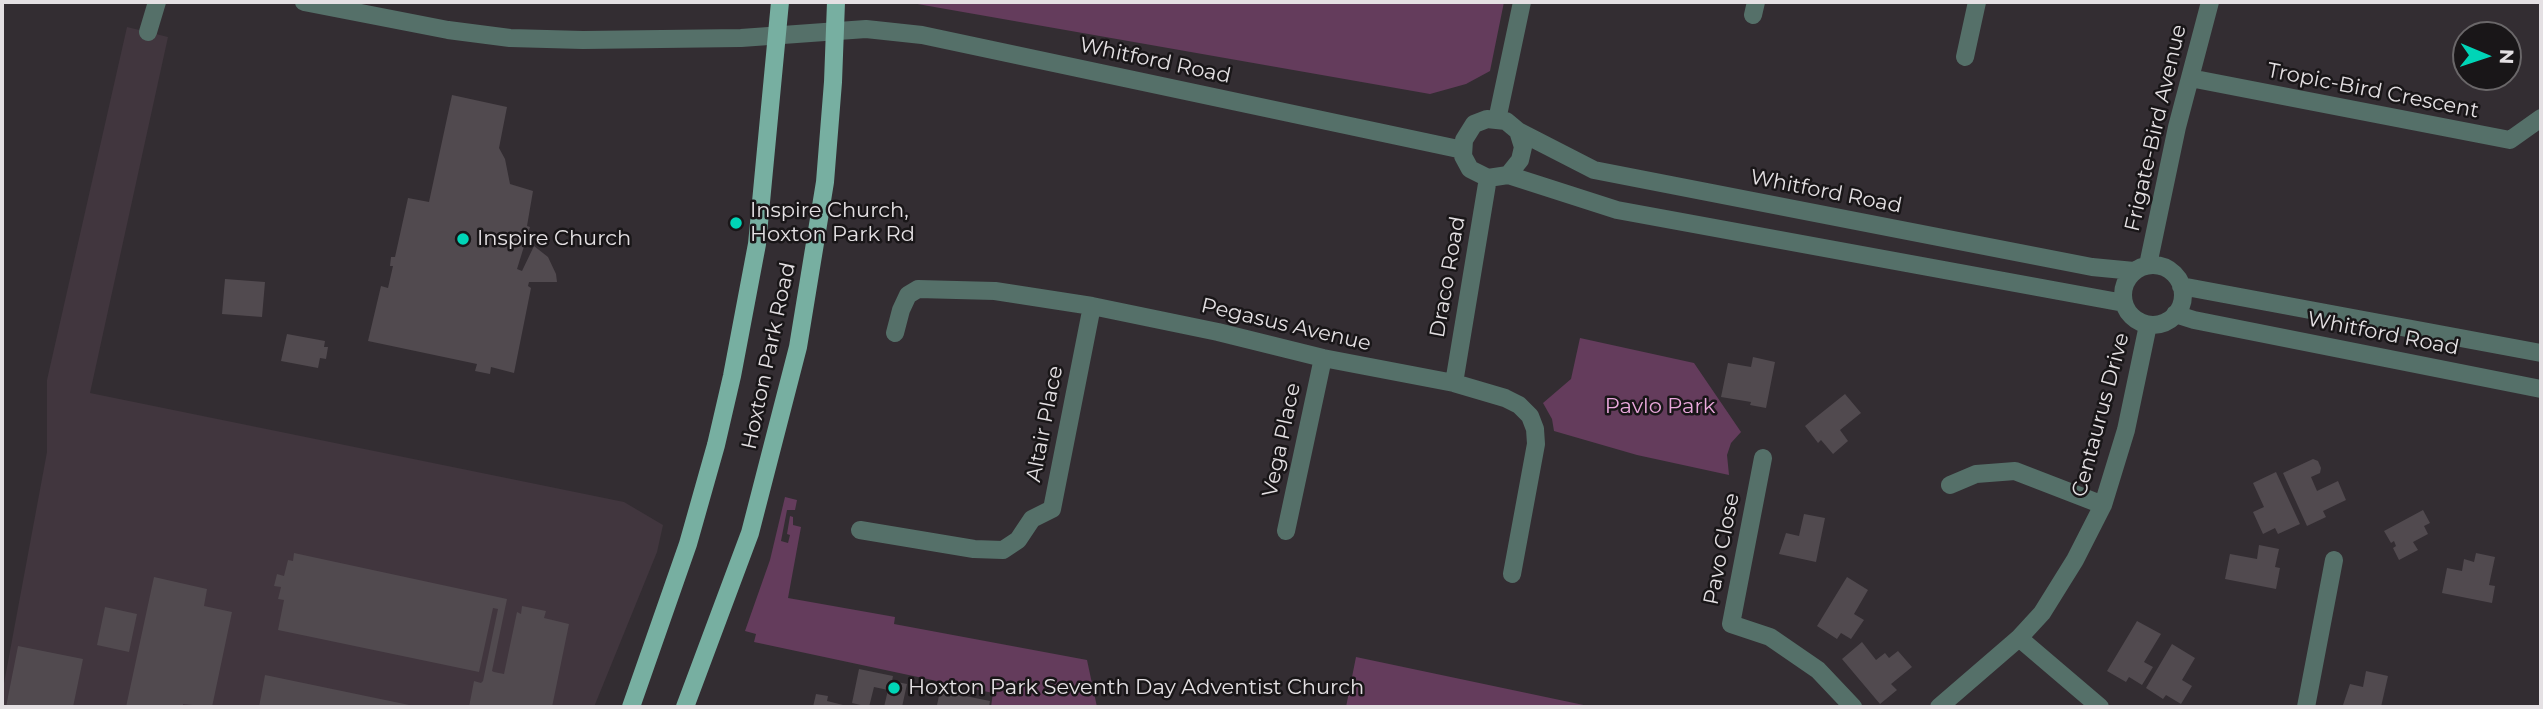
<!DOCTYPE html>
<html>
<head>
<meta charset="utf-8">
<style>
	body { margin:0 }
	#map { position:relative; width:2543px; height:709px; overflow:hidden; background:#332d32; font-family:Montserrat,sans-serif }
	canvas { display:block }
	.frame { position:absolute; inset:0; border:4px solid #e4e0e3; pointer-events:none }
	.north { position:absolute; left:2452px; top:21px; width:70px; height:70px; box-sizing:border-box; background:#191618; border:2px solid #6a6769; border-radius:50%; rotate:92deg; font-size:19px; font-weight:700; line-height:28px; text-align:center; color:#e4e0e3 }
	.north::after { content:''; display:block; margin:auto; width:24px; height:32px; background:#00d5b7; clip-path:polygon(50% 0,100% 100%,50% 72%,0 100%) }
</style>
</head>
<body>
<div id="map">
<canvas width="2543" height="709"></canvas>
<div class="frame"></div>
<div class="north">N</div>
</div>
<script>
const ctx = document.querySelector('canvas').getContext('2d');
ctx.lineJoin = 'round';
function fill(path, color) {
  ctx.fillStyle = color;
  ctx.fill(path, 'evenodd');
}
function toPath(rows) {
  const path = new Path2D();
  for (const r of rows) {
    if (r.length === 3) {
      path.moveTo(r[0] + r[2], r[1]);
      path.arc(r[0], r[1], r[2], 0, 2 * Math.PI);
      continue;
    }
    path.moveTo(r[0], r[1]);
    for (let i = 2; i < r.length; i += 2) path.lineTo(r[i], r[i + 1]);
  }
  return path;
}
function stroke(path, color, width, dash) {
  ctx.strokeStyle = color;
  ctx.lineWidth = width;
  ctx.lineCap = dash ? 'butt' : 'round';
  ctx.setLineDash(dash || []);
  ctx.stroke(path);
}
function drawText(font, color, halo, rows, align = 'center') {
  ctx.font = font + ' Montserrat,sans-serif';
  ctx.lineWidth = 5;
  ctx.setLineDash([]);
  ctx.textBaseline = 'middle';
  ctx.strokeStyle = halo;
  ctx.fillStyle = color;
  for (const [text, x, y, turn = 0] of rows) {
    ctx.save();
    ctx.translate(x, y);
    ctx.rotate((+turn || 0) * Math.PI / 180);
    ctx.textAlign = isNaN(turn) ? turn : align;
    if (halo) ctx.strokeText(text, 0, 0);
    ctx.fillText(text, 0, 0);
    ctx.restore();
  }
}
const built = toPath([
	[127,27,168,37,90,393,624,502,663,525,657,552,594,707,2,707,2,694,47,452,47,380]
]);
const green = toPath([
	[906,2,1504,2,1490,71,1466,84,1430,94],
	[1580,338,1694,363,1741,432,1731,443,1727,455,1729,475,1637,455,1554,431,1552,419,1543,403,1571,379],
	[785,497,797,500,795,510,787,510,781,541,788,543,790,535,787,534,790,516,793,517,793,525,801,527,788,598,895,617,894,624,1087,660,1097,707,991,707,993,693,754,642,756,634,745,631,770,560],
	[1356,657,1593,707,1346,707]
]);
const building = toPath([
	[452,95,507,107,499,148,505,159,510,184,533,191,527,226,530,227,517,269,522,271,534,246,548,257,556,274,557,282,529,282,528,286,531,288,514,373,491,367,490,374,475,371,477,364,368,341,381,286,388,288,393,266,390,266,391,257,395,257,408,198,429,202],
	[225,279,265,282,262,317,222,314],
	[287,334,325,341,324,347,328,347,326,359,320,358,318,368,281,361],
	[1753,357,1775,362,1766,408,1750,405,1751,402,1721,397,1728,363,1751,367],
	[1845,394,1861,413,1840,430,1848,441,1833,454,1821,440,1818,443,1805,426],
	[2313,459,2318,461,2321,468,2320,473,2311,477,2317,491,2338,481,2346,500,2323,511,2326,517,2307,526,2283,473],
	[2276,472,2300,524,2278,534,2275,528,2263,534,2253,512,2264,507,2253,483],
	[2423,510,2430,523,2424,526,2428,534,2413,542,2418,550,2399,560,2393,548,2396,546,2394,541,2391,543,2384,531],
	[1804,514,1825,518,1816,562,1779,554,1786,533,1799,536],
	[2259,545,2279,549,2275,567,2280,568,2276,589,2225,579,2230,554,2257,559],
	[294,553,507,599,492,671,494,672,504,674,517,612,521,614,522,606,546,611,544,618,569,624,552,707,469,707,474,681,481,683,483,681,498,609,493,608,479,672,278,630,284,600,278,599,281,587,274,586,277,574,284,576,288,560,293,561],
	[2476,553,2495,557,2489,585,2495,586,2492,603,2442,593,2447,568,2462,571,2464,559,2474,562],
	[154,577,207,589,204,606,232,612,212,707,183,704,183,707,126,707],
	[1847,577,1868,590,1854,614,1864,620,1851,639,1841,633,1837,639,1817,626],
	[105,607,137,614,129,652,97,645],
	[2137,621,2161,634,2144,662,2153,667,2142,685,2129,677,2126,682,2107,671],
	[1862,642,1876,660,1885,653,1889,658,1898,651,1912,667,1891,684,1897,690,1880,704,1842,659],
	[2172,644,2195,658,2182,680,2192,686,2181,704,2166,695,2163,699,2146,688],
	[18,646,83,659,73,707,6,707],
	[859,669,893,676,892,681,907,684,902,707,884,707,888,690,874,687,869,707,852,703],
	[2366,671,2388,676,2381,707,2343,705,2350,684,2363,687],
	[265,675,414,706,414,707,259,707],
	[940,691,990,701,989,707,945,707,937,705],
	[816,694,828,696,827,701,851,707,813,707]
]);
const minor = toPath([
	[304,2,448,30,510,38,583,40,741,38,866,29,922,35,1463,150],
	[1753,15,1756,2],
	[148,32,157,2],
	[1965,57,1977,2],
	[2190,78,2510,140,2541,118],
	[1497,120,1522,2],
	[1518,131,1594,170,2092,267,2134,271],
	[1508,175,1520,160,1523,147,1518,131,1506,121,1487,119,1474,124,1464,140,1463,156,1470,169,1488,178,1508,175,1617,210,2124,303],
	[2148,265,2177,127,2210,2],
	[2153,295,30],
	[2181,286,2541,353],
	[2175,314,2194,320,2541,389],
	[895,333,901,310,908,295,918,289,995,291,1092,306,1218,332,1323,358,1454,383,1505,398,1519,405,1530,416,1535,429,1536,444,1512,574],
	[1454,383,1488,178],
	[1763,458,1731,624,1770,637,1818,670,1853,707],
	[1950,485,1976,474,2015,471,2103,505],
	[860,530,974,549,1003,550,1018,540,1032,519,1052,509,1092,306],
	[1286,531,1323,358],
	[2019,638,2100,707],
	[1939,707,2019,638,2042,613,2075,560,2103,505,2126,430,2148,325],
	[2306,707,2334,560]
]);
const major = toPath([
	[631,707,688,544,716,445,732,376,757,244,780,2],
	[685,707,750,533,798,347,825,182,833,82,836,2]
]);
const markers = [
	[736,223,7,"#00d5b7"],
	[463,239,7,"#00d5b7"],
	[894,688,7,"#00d5b7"]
];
const streetNames = [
	["Whitford Road",1155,61,12],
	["Tropic-Bird Crescent",2373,91,11],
	["Frigate-Bird Avenue",2156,128,-77],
	["Whitford Road",1826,192,11],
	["Draco Road",1448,277,-80],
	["Pegasus Avenue",1286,325,13],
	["Whitford Road",2383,334,11],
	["Hoxton Park Road",769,356,-78],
	["Centaurus Drive",2101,415,-75],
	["Altair Place",1045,424,-79],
	["Vega Place",1282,440,-78],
	["Pavo Close",1722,549,-79]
];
const poiNames = [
	["Inspire Church,",750,211],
	["Hoxton Park Rd",750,235],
	["Inspire Church",477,239],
	["Hoxton Park Seventh Day Adventist Church",908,688]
];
const parkNames = [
	["Pavlo Park",1660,407]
];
fill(built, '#41363e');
fill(green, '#643c5c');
fill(building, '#514a4f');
stroke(minor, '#557069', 18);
stroke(major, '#77afa1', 18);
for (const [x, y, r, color] of markers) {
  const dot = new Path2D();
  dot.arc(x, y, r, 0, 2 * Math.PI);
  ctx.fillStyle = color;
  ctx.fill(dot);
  stroke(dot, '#191618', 2.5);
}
drawText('21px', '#e4e0e3', '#191618', streetNames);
drawText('21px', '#e4e0e3', '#191618', poiNames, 'left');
drawText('21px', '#eaa8dc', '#191618', parkNames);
</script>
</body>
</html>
